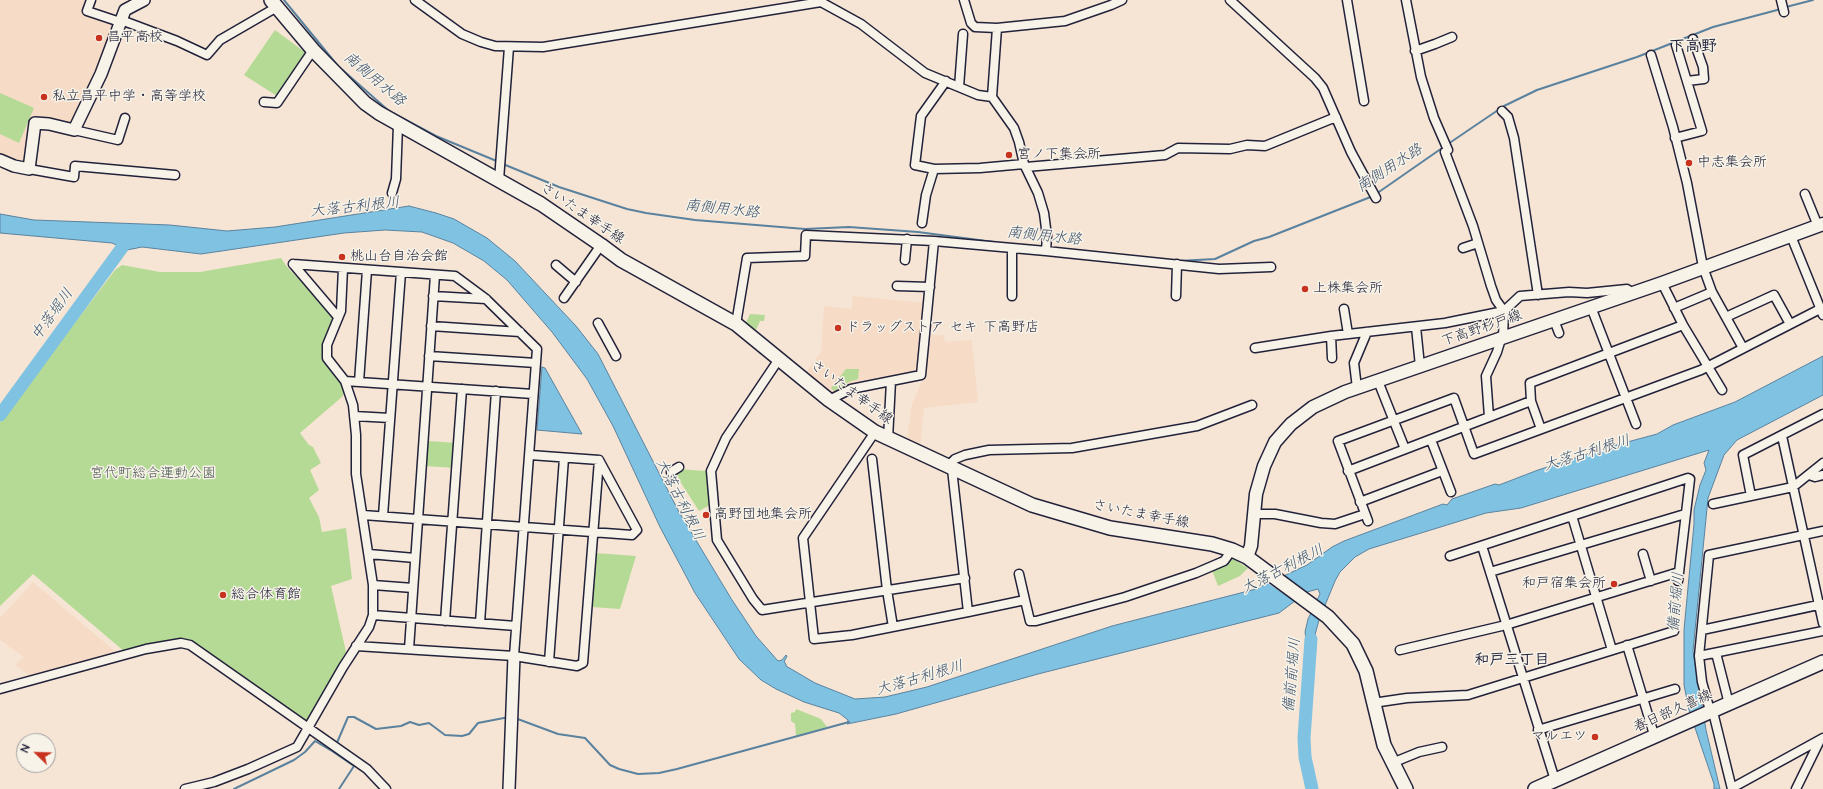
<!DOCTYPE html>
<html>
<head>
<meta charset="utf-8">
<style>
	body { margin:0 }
	#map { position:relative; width:1823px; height:789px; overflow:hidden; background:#f6e5d4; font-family:"Architects Daughter",sans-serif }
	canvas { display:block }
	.north { position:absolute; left:16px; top:733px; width:40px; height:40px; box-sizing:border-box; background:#f7f3e8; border:1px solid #a29fa3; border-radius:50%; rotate:293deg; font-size:11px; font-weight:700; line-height:16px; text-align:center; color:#22223b }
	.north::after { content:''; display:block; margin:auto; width:14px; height:18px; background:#c8321e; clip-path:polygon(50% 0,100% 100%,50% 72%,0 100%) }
</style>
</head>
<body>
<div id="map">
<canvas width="1823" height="789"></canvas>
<div class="north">N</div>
</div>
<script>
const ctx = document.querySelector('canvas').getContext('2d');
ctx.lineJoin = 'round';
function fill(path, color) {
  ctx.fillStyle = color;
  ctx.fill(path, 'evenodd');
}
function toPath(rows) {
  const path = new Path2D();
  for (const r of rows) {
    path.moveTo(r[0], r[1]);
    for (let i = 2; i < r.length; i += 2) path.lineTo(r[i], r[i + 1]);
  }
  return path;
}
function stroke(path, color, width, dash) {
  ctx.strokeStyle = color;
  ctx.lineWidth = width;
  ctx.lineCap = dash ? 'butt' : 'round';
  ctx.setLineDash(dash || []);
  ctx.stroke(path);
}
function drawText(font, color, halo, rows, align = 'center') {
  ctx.font = font + ' "Architects Daughter","Klee One",sans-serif';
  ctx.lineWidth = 3;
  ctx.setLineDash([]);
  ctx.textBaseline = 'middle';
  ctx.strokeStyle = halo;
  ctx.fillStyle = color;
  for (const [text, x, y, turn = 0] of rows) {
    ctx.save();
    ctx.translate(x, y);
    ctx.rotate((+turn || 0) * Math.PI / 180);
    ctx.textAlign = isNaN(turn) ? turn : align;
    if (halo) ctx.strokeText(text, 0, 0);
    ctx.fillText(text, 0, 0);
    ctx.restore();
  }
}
const built = toPath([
	[0,0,90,0,85,11,118,23,73,128,33,121,28,166,0,157],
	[853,296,925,303,924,335,944,335,945,342,972,340,978,402,924,408,920,447,907,441,912,404,924,376,835,395,806,372,821,352,824,306,852,309],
	[33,582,117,653,30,676,15,665,24,657,0,640,0,618]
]);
const green = toPath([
	[275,30,306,53,277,96,244,75],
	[0,93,34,108,19,143,0,134],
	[281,258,287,267,335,317,324,358,345,388,343,396,300,433,309,445,313,447,321,463,310,470,319,490,309,498,319,517,322,532,346,528,352,579,331,586,346,652,306,721,302,720,198,644,185,639,172,639,125,652,33,574,0,606,0,422,115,270,122,265,160,272,200,272],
	[750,314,765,315,764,321,760,321,756,330,746,323],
	[846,369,859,369,858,379,849,382,834,391,831,388],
	[428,441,457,443,455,468,425,466],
	[678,469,706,471,710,505,699,511,674,472],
	[595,553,636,556,620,609,592,607],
	[1233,558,1244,566,1248,568,1240,576,1218,586,1212,570],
	[796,709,821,719,827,727,796,736,795,724,791,721,791,713,795,712]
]);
const water = toPath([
	[409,206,436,213,454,219,487,238,515,261,576,326,598,354,679,512,732,600,756,636,778,661,782,660,786,655,787,656,784,662,786,664,786,666,815,683,855,699,885,697,927,687,1112,626,1256,589,1307,565,1332,547,1344,541,1443,504,1447,505,1452,499,1495,484,1499,485,1538,470,1609,447,1657,434,1673,425,1735,402,1823,356,1823,395,1737,440,1724,455,1708,498,1693,651,1706,730,1720,789,1714,789,1714,784,1689,710,1684,685,1684,630,1694,524,1694,510,1700,485,1706,470,1704,463,1709,450,1521,508,1486,513,1369,549,1355,557,1340,572,1335,581,1319,620,1309,657,1305,632,1308,619,1320,594,1318,589,1307,592,1279,613,1038,674,896,714,847,724,848,720,839,713,804,702,776,689,761,680,739,659,695,593,660,527,613,426,587,379,552,332,507,280,484,261,453,243,422,232,385,230,344,233,201,254,142,247,127,250,112,243,0,233,0,214,34,220,170,225,227,231,275,227,409,206],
	[542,367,545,368,582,434,537,430,542,367]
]);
const pier = toPath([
	[1280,576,1306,595,1296,602,1266,582]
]);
const stream = toPath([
	[284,0,338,66,389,111,436,136,499,162],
	[1786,7,1813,0],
	[1448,144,1504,106,1537,90,1637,57,1713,27,1781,9],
	[503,164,559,187,627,209,646,213,695,220,805,229,849,227,918,232,994,242],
	[1376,194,1445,146],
	[1151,258,1178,261,1215,259,1254,241,1269,237,1373,196],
	[515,718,558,734,585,738,610,765,619,769,638,774,659,773,677,769,849,722],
	[336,745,348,717,354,717,376,729,401,726,410,722,419,725,429,723,445,735,462,736,469,734,478,723,509,717],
	[332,751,354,766,339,789],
	[234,789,294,760,305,752,315,741,332,751,333,748]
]);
const river = toPath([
	[0,415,132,234],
	[1311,639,1304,738,1305,757,1312,789]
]);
const minor = toPath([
	[91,0,87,11,120,22],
	[415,0,462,34,481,42,495,46,543,47,821,2,821,0],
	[964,0,971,23,975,27,997,28],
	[1230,0,1315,78,1323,88,1351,152,1376,198],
	[1347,0,1364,101],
	[1406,0,1421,77,1434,118,1448,150],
	[1781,0,1784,12],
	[821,2,861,24,925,73,978,95,992,97],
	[121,20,177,41,207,55,220,40,277,7],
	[1415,51,1435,44,1452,37],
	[1651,55,1673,127,1687,183,1703,267,1712,292,1743,348],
	[946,81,921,116,915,165,934,169,980,168,1024,164],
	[1687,81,1704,79,1703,67,1693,39],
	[959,87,963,34],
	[264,102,277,103,313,50],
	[1502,111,1508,117,1514,138,1538,295],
	[74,130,118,140,125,118],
	[1675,138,1702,131,1676,45],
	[1445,152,1473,226,1491,286,1496,300,1504,311,1503,338],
	[1026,167,1165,155,1178,148,1230,149,1247,145,1265,146,1336,117],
	[29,169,74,177,75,166,175,175],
	[499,180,509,47],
	[392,193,396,179,398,125],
	[1805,194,1818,226],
	[922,223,926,195,934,169],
	[1791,236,1823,315],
	[1012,248,1012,296],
	[1463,248,1478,243],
	[1046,251,1219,269,1271,267],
	[905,260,907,239],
	[293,264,455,276,486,299,537,349,514,656],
	[293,264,338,317],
	[556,265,576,282],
	[1662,283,1683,325,1722,390],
	[897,286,930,287],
	[433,296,486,299],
	[1176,296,1177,264],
	[564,298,601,245],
	[1591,307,1636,424],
	[1674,308,1712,292],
	[1344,309,1348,334],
	[1726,317,1774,295,1790,324],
	[1554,320,1559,333],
	[598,323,616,356],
	[736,324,747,258,805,256,806,235,934,241],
	[431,326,520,332],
	[1416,327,1420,366],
	[1331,336,1332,358],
	[1255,348,1331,336,1445,323,1504,311,1520,296,1569,292,1587,293,1627,289,1633,293],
	[429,356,536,363],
	[779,359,726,438,711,471,717,540,753,599,762,610,965,578],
	[345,381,533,394],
	[1378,381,1405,449],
	[359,382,367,270],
	[1357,388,1354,363,1367,332],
	[829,400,851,389,921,375,934,241,1046,251,1047,236,1044,213,1038,193,1024,164,1019,142,1014,128,992,97,997,28,1065,21,1111,5,1122,0],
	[354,416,390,418],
	[1489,417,1486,376,1497,352,1501,339],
	[1541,429,1531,401,1530,383,1683,325],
	[875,432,803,538,814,639,852,635,968,612,952,469],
	[1782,436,1823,623],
	[888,439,891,381],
	[1431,440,1451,492],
	[872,459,887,590,893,627],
	[947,467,955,459,965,455,989,450,1072,448,1197,426,1252,405],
	[1348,471,1531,401],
	[671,472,679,467],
	[1809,475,1815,477,1823,475],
	[1751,496,1743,455,1823,414],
	[1360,502,1442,471],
	[1713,504,1793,487,1823,463],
	[1254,514,1275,514,1321,523,1335,524,1365,514],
	[363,515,632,535,637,530,599,460],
	[383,516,401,272],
	[1572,516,1612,650],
	[1368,521,1338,441,1454,398,1474,454,1701,370,1820,309],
	[1482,546,1555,780],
	[369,554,415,558],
	[1643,554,1651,581],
	[1450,556,1688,478,1690,479,1678,581],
	[1490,572,1685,514],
	[1019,574,1025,600],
	[373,585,413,588],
	[968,612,1025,600,1030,621,1036,621,1125,597,1196,573,1224,561,1232,550],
	[373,615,516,626],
	[445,621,462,389],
	[480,623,496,391],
	[1702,630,1823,604],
	[1627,645,1655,738],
	[356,646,514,656,577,666,583,663,599,460,530,455],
	[409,649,435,275],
	[1400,650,1506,625,1679,572],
	[1716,653,1729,704],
	[1699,656,1823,631],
	[549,662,564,458],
	[0,689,146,649,181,643,190,645,367,769,386,789],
	[1373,703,1407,698,1468,695,1674,631],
	[1538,730,1675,689],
	[1392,763,1419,752,1442,747],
	[1732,788,1823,738],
	[185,789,214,782,248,769,297,747,343,667,369,627,373,615,373,585,356,474,356,435,353,405,345,381,327,358,327,345,341,311,343,268],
	[1732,789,1713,712,1709,707,1702,682,1699,656,1709,555,1823,531],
	[1796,789,1820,740]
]);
const tertiary = toPath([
	[0,160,14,166,29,169,35,123,49,124,74,130,101,74,125,10,144,0],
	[509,789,514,656]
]);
const secondary = toPath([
	[1247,557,1251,546,1256,494,1264,466,1275,442,1282,434,1291,424,1313,407,1345,392,1662,283,1823,224]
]);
const primary = toPath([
	[271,0,313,50,365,103,379,113,541,204,601,245,621,260,736,324,829,400,875,432,1032,505,1110,528,1212,544,1232,550,1247,557,1328,617,1353,644,1366,671,1384,745,1406,789],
	[1535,789,1823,662]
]);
const markers = [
	[99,38,4,"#c8321e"],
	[44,97,4,"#c8321e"],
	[1009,155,4,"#c8321e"],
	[1689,163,4,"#c8321e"],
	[342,257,4,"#c8321e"],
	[1305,289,4,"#c8321e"],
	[838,328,4,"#c8321e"],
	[706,515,4,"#c8321e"],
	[1614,584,4,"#c8321e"],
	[223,595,4,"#c8321e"],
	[1595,737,4,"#c8321e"]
];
const poiNames = [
	["昌平高校",107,38],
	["私立昌平中学・高等学校",52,97],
	["宮ノ下集会所",1017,155],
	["中志集会所",1697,163],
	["桃山台自治会館",350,257],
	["上株集会所",1313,289],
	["ドラッグストア セキ 下高野店",846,328],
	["高野団地集会所",714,515],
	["和戸宿集会所",1606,584,"right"],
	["総合体育館",231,595],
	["マルエツ",1587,737,"right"]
];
const streetNames = [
	["さいたま幸手線",582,214,34],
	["下高野杉戸線",1482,329,-19],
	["さいたま幸手線",851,393,36],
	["さいたま幸手線",1141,515,11],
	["春日部久喜線",1673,712,-24]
];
const parkNames = [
	["宮代町総合運動公園",153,474]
];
const waterNames = [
	["南側用水路",374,80,40],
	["南側用水路",1390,169,-33],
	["大落古利根川",355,208,-6],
	["南側用水路",722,210,6],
	["南側用水路",1044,237,6],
	["中落堀川",53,315,-54],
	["大落古利根川",1587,454,-17],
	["大落古利根川",679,500,63],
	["大落古利根川",1283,570,-27],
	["備前堀川",1677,602,-85],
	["備前前堀川",1293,675,-85],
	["大落古利根川",920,679,-16]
];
const neighbourhoodNames = [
	["和戸三丁目",1512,661]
];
const quarterNames = [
	["下高野",1693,48]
];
fill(built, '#f6dbc6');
fill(green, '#b5da95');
fill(water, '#80c2e1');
stroke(water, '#5a829f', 1);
fill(pier, '#f6e5d4');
stroke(stream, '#5a829f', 2);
stroke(river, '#80c2e1', 13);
stroke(minor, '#22223b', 11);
stroke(tertiary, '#22223b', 14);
stroke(secondary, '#22223b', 15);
stroke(primary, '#22223b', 16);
stroke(minor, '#f7f3e8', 8);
stroke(tertiary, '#f7f3e8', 11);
stroke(secondary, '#f7f3e8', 12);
stroke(primary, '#f7f3e8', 13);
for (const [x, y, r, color] of markers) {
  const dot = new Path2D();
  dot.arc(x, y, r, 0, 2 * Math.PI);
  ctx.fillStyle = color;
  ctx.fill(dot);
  stroke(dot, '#f7f3e8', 1.5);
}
drawText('14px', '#22223b', '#f7f3e8', poiNames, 'left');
drawText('14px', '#22223b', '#f7f3e8', streetNames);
drawText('14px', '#4e5956', '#f7f3e8', parkNames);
drawText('italic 15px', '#3e526d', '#f7f3e8', waterNames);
drawText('bold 15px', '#22223b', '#f7f3e8', neighbourhoodNames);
drawText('bold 16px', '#22223b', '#f7f3e8', quarterNames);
</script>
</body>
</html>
